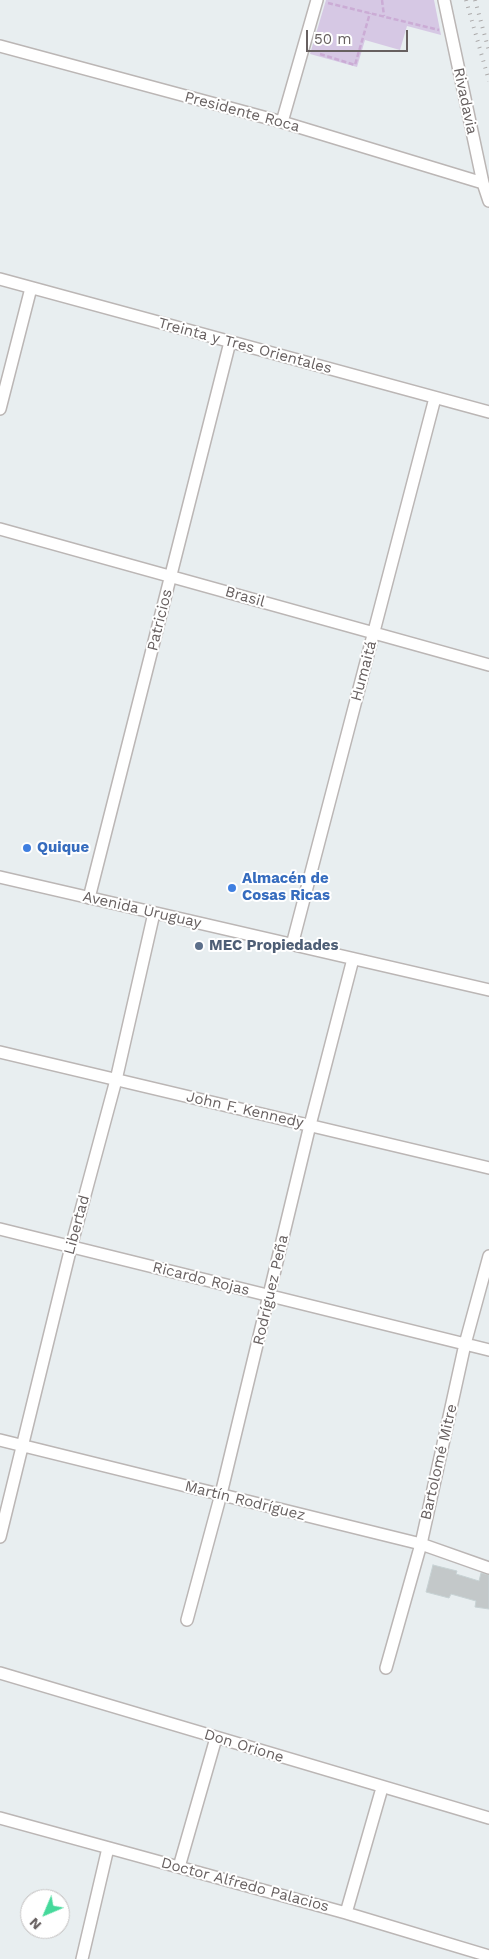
<!DOCTYPE html>
<html>
<head>
<meta charset="utf-8">
<style>
	body { margin:0 }
	#map { position:relative; width:489px; height:1959px; overflow:hidden; background:#e8eef0; font-family:"Work Sans",sans-serif }
	canvas { display:block }
	.north { position:absolute; left:20px; top:1889px; width:50px; height:50px; box-sizing:border-box; background:#fff; border:1px solid #c2bfbf; border-radius:50%; rotate:225deg; font-size:14px; font-weight:700; line-height:20px; text-align:center; color:#676060 }
	.north::after { content:''; display:block; margin:auto; width:18px; height:22px; background:#45d99b; clip-path:polygon(50% 0,100% 100%,50% 72%,0 100%) }
	.scale { position:absolute; left:306px; top:30px; width:102px; height:22px; box-sizing:border-box; border:2px solid #676060; border-top:0; padding-left:6px; font-size:15px; line-height:18px; white-space:nowrap; color:#676060; -webkit-text-stroke:4px #fff; paint-order:stroke }
</style>
</head>
<body>
<div id="map">
<canvas width="489" height="1959"></canvas>
<div class="north">N</div>
<div class="scale">50 m</div>
</div>
<script>
const ctx = document.querySelector('canvas').getContext('2d');
ctx.lineJoin = 'round';
function fill(path, color) {
  ctx.fillStyle = color;
  ctx.fill(path, 'evenodd');
}
function toPath(rows) {
  const path = new Path2D();
  for (const r of rows) {
    path.moveTo(r[0], r[1]);
    for (let i = 2; i < r.length; i += 2) path.lineTo(r[i], r[i + 1]);
  }
  return path;
}
function stroke(path, color, width, dash) {
  ctx.strokeStyle = color;
  ctx.lineWidth = width;
  ctx.lineCap = dash ? 'butt' : 'round';
  ctx.setLineDash(dash || []);
  ctx.stroke(path);
}
function drawText(font, color, halo, rows, align = 'center') {
  ctx.font = font + ' "Work Sans",sans-serif';
  ctx.lineWidth = 4;
  ctx.setLineDash([]);
  ctx.textBaseline = 'middle';
  ctx.strokeStyle = halo;
  ctx.fillStyle = color;
  for (const [text, x, y, turn = 0] of rows) {
    ctx.save();
    ctx.translate(x, y);
    ctx.rotate((+turn || 0) * Math.PI / 180);
    ctx.textAlign = isNaN(turn) ? turn : align;
    if (halo) ctx.strokeText(text, 0, 0);
    ctx.fillText(text, 0, 0);
    ctx.restore();
  }
}
const green = toPath([
	[326,0,434,0,441,35,407,26,400,50,365,40,357,67,310,54]
]);
const building = toPath([
	[433,1565,457,1571,456,1574,479,1581,481,1573,489,1575,489,1609,475,1607,476,1601,451,1594,449,1598,426,1592,433,1565]
]);
const path = toPath([
	[382,0,384,16],
	[328,3,439,30],
	[320,54,355,65,370,13]
]);
const minor = toPath([
	[444,0,483,183,489,201],
	[0,46,282,122,483,183],
	[282,122,317,0],
	[0,279,489,412],
	[0,409,31,288],
	[0,529,489,665],
	[0,877,489,990],
	[89,898,230,342],
	[292,945,435,398],
	[0,1052,489,1168],
	[0,1229,489,1350],
	[0,1440,421,1544,489,1568],
	[0,1537,71,1247,116,1080,154,913],
	[187,1620,221,1494,310,1125,353,959],
	[386,1668,421,1544,465,1344,489,1256],
	[0,1673,489,1818],
	[0,1818,346,1913,489,1956],
	[179,1867,216,1738],
	[346,1913,382,1788],
	[82,1959,108,1848]
]);
const rail = toPath([
	[466,0,489,81],
	[475,0,489,51]
]);
const markers = [
	[27,848,5,"#3f7fe0"],
	[232,888,5,"#3f7fe0"],
	[199,946,5,"#5c6f8a"]
];
const streetNames = [
	["Rivadavia",465,101,78],
	["Presidente Roca",242,112,15],
	["Treinta y Tres Orientales",245,346,15],
	["Brasil",245,597,16],
	["Patricios",160,620,-76],
	["Humaitá",364,671,-75],
	["Avenida Uruguay",142,910,13],
	["John F. Kennedy",245,1110,13],
	["Libertad",77,1225,-75],
	["Ricardo Rojas",201,1279,14],
	["Rodríguez Peña",271,1290,-77],
	["Bartolomé Mitre",439,1462,-77],
	["Martín Rodríguez",245,1501,14],
	["Don Orione",244,1746,17],
	["Doctor Alfredo Palacios",245,1885,15]
];
const shopNames = [
	["Quique",37,848],
	["Almacén de",242,879],
	["Cosas Ricas",242,896]
];
const serviceNames = [
	["MEC Propiedades",209,946]
];
fill(green, '#d6c8e4');
fill(building, '#c3c8c9');
stroke(building, '#c7d2d4', 1);
stroke(minor, '#bbb6b5', 14);
stroke(path, '#cbacd5', 2.5, [5, 2.5]);
stroke(minor, '#fff', 11);
stroke(rail, '#acaaaa', 4, [1, 6]);
for (const [x, y, r, color] of markers) {
  const dot = new Path2D();
  dot.arc(x, y, r, 0, 2 * Math.PI);
  ctx.fillStyle = color;
  ctx.fill(dot);
  stroke(dot, '#fff', 2);
}
drawText('15px', '#676060', '#fff', streetNames);
drawText('bold 15px', '#366cbe', '#fff', shopNames, 'left');
drawText('bold 15px', '#4e5e75', '#fff', serviceNames, 'left');
</script>
</body>
</html>
